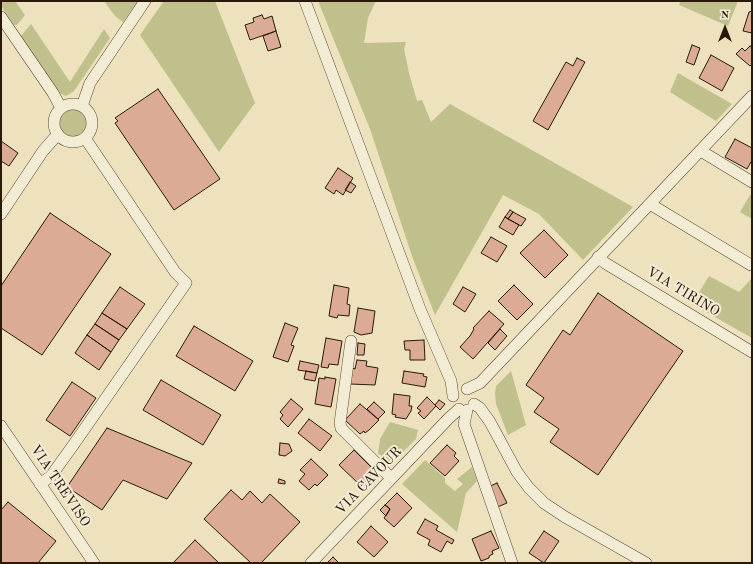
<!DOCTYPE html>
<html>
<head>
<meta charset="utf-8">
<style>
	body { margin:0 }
	#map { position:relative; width:753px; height:564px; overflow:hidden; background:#ede1be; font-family:"Old Standard TT",serif }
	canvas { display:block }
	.frame { position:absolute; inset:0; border:2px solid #2a1908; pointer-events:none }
	.north { position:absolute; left:705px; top:8px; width:40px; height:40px; -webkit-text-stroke:3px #f3ecd5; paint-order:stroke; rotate:0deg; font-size:11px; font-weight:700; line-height:16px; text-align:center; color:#2a1908 }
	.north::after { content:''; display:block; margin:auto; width:14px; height:18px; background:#2a1908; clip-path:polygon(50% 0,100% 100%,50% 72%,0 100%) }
</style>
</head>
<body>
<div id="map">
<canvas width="753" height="564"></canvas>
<div class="frame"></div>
<div class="north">N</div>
</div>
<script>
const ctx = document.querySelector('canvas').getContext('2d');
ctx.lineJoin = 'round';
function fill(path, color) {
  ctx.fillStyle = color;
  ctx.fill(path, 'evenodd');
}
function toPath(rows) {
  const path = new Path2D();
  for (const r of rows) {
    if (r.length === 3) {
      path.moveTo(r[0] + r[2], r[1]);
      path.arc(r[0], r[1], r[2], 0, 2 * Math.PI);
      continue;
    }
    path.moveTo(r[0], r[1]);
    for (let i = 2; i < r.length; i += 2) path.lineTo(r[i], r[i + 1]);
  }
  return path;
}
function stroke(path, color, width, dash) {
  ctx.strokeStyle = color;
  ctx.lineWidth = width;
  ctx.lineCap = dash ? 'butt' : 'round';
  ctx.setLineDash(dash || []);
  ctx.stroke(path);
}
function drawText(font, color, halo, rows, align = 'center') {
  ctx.font = font + ' "Old Standard TT",serif';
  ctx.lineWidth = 4;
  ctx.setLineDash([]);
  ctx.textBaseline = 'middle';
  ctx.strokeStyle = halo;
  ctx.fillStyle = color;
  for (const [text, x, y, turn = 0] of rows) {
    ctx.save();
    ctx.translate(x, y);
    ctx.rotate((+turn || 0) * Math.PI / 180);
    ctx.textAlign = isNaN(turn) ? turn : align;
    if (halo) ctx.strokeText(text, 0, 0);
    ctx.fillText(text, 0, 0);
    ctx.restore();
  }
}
const green = toPath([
	[1,1,15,1,25,15,17,25,14,25,1,6],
	[104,1,138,1,123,22,115,16],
	[164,1,215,1,255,103,219,152,140,35],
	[318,1,376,1,368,18,364,43,406,42,404,49,409,73,417,101,422,100,431,122,450,104,633,207,583,260,539,214,503,195,435,315,413,259,370,129],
	[681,1,738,1,728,26,679,5],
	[31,24,70,82,104,29,110,38,74,91,66,96,59,93,20,37],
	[678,73,732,104,716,121,670,92],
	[73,123,14],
	[750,195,752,196,752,219,740,212],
	[709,276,739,292,752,278,752,338,692,304],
	[511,371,526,425,508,435,496,404,495,393,496,386],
	[390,422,418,430,416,439,389,466,381,458,381,455,378,454,380,439],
	[425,460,445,478,445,483,455,491,463,484,457,479,472,467,477,481,466,493,457,532,402,484]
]);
const building = toPath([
	[752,11,752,33,743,31,749,12,752,11],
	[262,15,264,19,272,16,276,31,250,40,245,25,254,22,253,18,262,15],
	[276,31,281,47,268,51,263,36,276,31],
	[692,45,700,48,694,65,686,62,692,45],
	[750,46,752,47,752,64,750,66,736,54,742,48,745,51,750,46],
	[711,55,734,68,722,91,699,78,711,55],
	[577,58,585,62,548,130,533,121,566,62,573,66,577,58],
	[158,89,220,179,174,210,115,123,118,121,115,118,158,89],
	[735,139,752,148,752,160,747,169,725,157,735,139],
	[1,141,18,153,9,166,1,161,1,141],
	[338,168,353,178,343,195,336,190,334,194,325,188,338,168],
	[350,182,356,186,351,193,345,190,350,182],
	[510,210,513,212,508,219,505,217,510,210],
	[513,212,526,219,521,226,508,219,513,212],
	[50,213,111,254,42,355,1,328,1,286,50,213],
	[505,217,519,225,513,235,499,227,505,217],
	[544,230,568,255,545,278,520,253,544,230],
	[491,237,507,246,497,262,481,253,491,237],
	[334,285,349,288,347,304,350,305,349,316,338,315,337,318,329,316,334,285],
	[514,285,533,304,517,320,498,301,514,285],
	[120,287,145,304,127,329,102,313,120,287],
	[463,287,476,294,465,312,453,304,463,287],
	[598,293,683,351,598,475,550,442,559,429,534,412,544,398,526,385,563,330,570,335,598,293],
	[358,308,375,311,372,333,361,335,354,332,358,308],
	[489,311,504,324,473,359,460,347,470,336,474,329,473,328,489,311],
	[102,313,127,329,119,340,95,324,102,313],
	[285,323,298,328,291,345,294,346,288,362,273,357,285,323],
	[95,324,119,340,111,352,87,335,95,324],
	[194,326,253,361,235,391,176,356,194,326],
	[500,329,507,336,495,350,488,343,500,329],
	[87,335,111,352,99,370,75,353,87,335],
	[326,338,342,341,338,365,329,364,328,368,321,367,326,338],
	[424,340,425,360,410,360,410,350,405,350,404,341,424,340],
	[358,343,365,344,364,355,357,355,358,343],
	[357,360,367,361,366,366,378,368,375,385,350,384,352,368,355,369,357,360],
	[300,361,319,365,317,373,298,370,300,361],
	[306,371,317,373,315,381,304,379,306,371],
	[404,371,424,374,423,376,427,377,425,387,402,383,404,371],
	[325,377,336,379,331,407,315,404,319,378,325,379,325,377],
	[161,380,221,415,203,445,143,410,161,380],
	[72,382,96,398,70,436,46,420,72,382],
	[394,394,410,396,409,406,412,406,411,411,406,419,395,417,396,415,392,414,394,394],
	[427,397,436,406,424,419,418,413,421,411,417,408,427,397],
	[291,399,303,409,288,427,280,419,283,415,280,412,291,399],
	[439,400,445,404,440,410,435,405,439,400],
	[374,402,385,412,378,419,367,409,374,402],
	[360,404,379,420,369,430,365,433,364,431,360,434,345,420,360,404],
	[309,419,332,436,320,451,298,433,309,419],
	[107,428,192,463,167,499,123,480,102,510,67,487,107,428],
	[280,443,289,444,292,451,285,456,279,455,280,443],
	[447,445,456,453,454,456,459,461,445,476,430,463,447,445],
	[354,450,375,471,361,486,339,465,354,450],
	[311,459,328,475,317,486,315,484,309,490,299,481,305,474,300,470,311,459],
	[279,479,285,481,285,484,278,483,279,479],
	[497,483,507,503,495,508,486,488,497,483],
	[231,490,242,500,250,491,262,503,270,494,300,522,261,563,251,563,204,519,231,490],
	[397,493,412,508,394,527,384,518,390,509,385,505,397,493],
	[8,502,56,541,38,563,1,563,1,510,8,502],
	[385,505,390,509,386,516,380,510,385,505],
	[425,519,438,526,436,530,454,540,452,544,447,541,441,552,428,545,430,540,417,533,425,519],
	[371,526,388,542,374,557,357,542,371,526],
	[491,531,499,548,492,551,493,554,489,556,489,558,481,561,472,539,491,531],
	[544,531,559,541,544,563,529,553,544,531],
	[195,540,219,563,173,563,195,540],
	[333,557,339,563,327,563,333,557]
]);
const minor = toPath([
	[305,1,420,309,451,381,453,396],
	[1,17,53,93,61,108],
	[73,123,19],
	[82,106,90,83,145,1],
	[701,151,752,182],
	[650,204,751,265],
	[1,214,43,151,58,134],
	[598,257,605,263,752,352],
	[351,341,340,423,341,428,391,478],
	[467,389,480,383,752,96],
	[474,404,480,408,490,422,517,472,529,488,544,503,565,517,646,563],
	[467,410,464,424,512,563],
	[1,426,94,563],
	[40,484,51,476,74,444,186,283,175,272,85,138],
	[311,563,448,419,459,409]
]);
const streetNames = [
	["VIA TIRINO",683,292,31],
	["VIA CAVOUR",369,481,-46],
	["VIA TREVISO",60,486,56]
];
fill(green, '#c0c08c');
fill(building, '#dcab95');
stroke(building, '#2a1908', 1);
stroke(minor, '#5b4b36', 12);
stroke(minor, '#f3ecd5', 11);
drawText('14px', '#2a1908', '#f3ecd5', streetNames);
</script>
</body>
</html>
